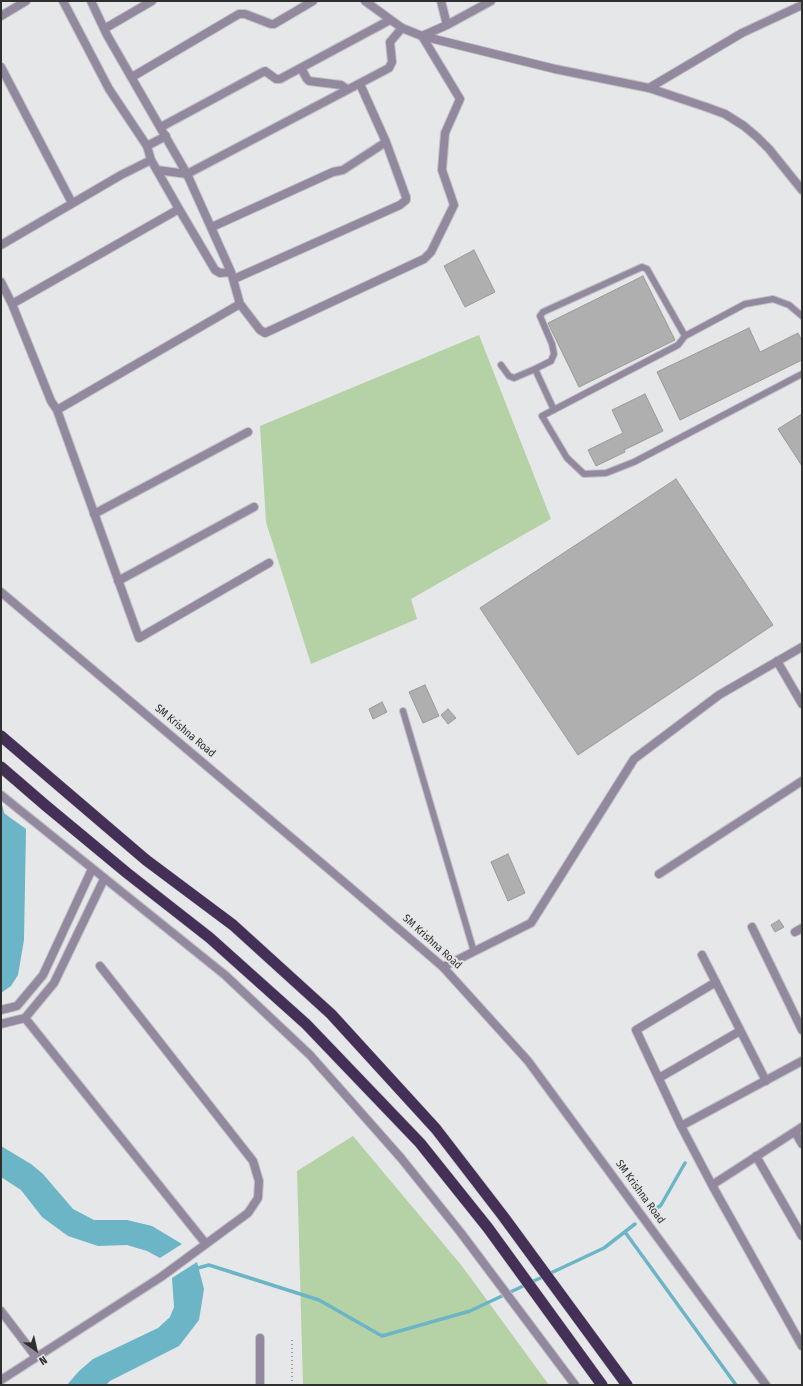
<!DOCTYPE html>
<html>
<head>
<meta charset="utf-8">
<style>
	body { margin:0 }
	#map { position:relative; width:803px; height:1386px; overflow:hidden; background:#e6e7e9; font-family:"Fira Sans Condensed",sans-serif }
	canvas { display:block }
	.frame { position:absolute; inset:0; border:2px solid #2f2f30; pointer-events:none }
	.north { position:absolute; left:16px; top:1330px; width:40px; height:40px; -webkit-text-stroke:3px #e6e7e9; paint-order:stroke; rotate:146deg; font-size:11px; font-weight:700; line-height:16px; text-align:center; color:#2f2f30 }
	.north::after { content:''; display:block; margin:auto; width:14px; height:18px; background:#2f2f30; clip-path:polygon(50% 0,100% 100%,50% 72%,0 100%) }
</style>
</head>
<body>
<div id="map">
<canvas width="803" height="1386"></canvas>
<div class="frame"></div>
<div class="north">N</div>
</div>
<script>
const ctx = document.querySelector('canvas').getContext('2d');
ctx.lineJoin = 'round';
function fill(path, color) {
  ctx.fillStyle = color;
  ctx.fill(path, 'evenodd');
}
function toPath(rows) {
  const path = new Path2D();
  for (const r of rows) {
    path.moveTo(r[0], r[1]);
    for (let i = 2; i < r.length; i += 2) path.lineTo(r[i], r[i + 1]);
  }
  return path;
}
function stroke(path, color, width, dash) {
  ctx.strokeStyle = color;
  ctx.lineWidth = width;
  ctx.lineCap = dash ? 'butt' : 'round';
  ctx.setLineDash(dash || []);
  ctx.stroke(path);
}
function drawText(font, color, halo, rows, align = 'center') {
  ctx.font = font + ' "Fira Sans Condensed",sans-serif';
  ctx.lineWidth = 4;
  ctx.setLineDash([]);
  ctx.textBaseline = 'middle';
  ctx.strokeStyle = halo;
  ctx.fillStyle = color;
  for (const [text, x, y, turn = 0] of rows) {
    ctx.save();
    ctx.translate(x, y);
    ctx.rotate((+turn || 0) * Math.PI / 180);
    ctx.textAlign = isNaN(turn) ? turn : align;
    if (halo) ctx.strokeText(text, 0, 0);
    ctx.fillText(text, 0, 0);
    ctx.restore();
  }
}
const green = toPath([
	[479,335,551,519,411,599,417,619,311,664,266,522,260,426],
	[353,1136,462,1266,549,1385,303,1385,297,1171]
]);
const water = toPath([
	[1,811,26,829,24,940,18,975,11,986,1,993],
	[1,1146,31,1164,43,1174,73,1209,94,1220,127,1220,152,1226,182,1244,160,1258,147,1251,127,1245,98,1246,68,1236,42,1217,21,1190,1,1177],
	[197,1262,204,1289,199,1320,179,1346,110,1381,106,1385,67,1385,79,1371,93,1359,158,1328,170,1317,174,1307,172,1278]
]);
const stream = toPath([
	[1,807,3,816],
	[653,1211,661,1205,685,1163],
	[625,1232,736,1385],
	[194,1269,209,1265,319,1300,382,1336,470,1311,604,1248,635,1224]
]);
const building = toPath([
	[474,250,495,292,465,307,444,266,474,250],
	[643,276,675,340,579,387,548,323,643,276],
	[749,328,760,352,798,333,802,341,802,360,680,420,657,372,749,328],
	[645,394,663,431,624,450,625,452,596,466,588,450,623,433,612,410,645,394],
	[802,414,802,466,778,429,802,414],
	[676,479,773,625,578,755,480,608,676,479],
	[425,685,439,716,423,723,409,692,425,685],
	[382,702,387,712,373,719,369,709,382,702],
	[448,709,456,718,448,724,441,715,448,709],
	[508,854,525,893,508,901,491,862,508,854],
	[779,920,784,927,775,932,771,925,779,920]
]);
const path = toPath([
	[292,1340,292,1385]
]);
const service = toPath([
	[802,316,789,305,773,299,745,304,685,336,678,345,542,416,567,458,584,474,606,473,634,462,802,374],
	[501,365,509,376,514,378,535,369,554,410],
	[535,369,551,361,554,354,552,344,540,316,543,312,642,267,647,269,685,336],
	[403,711,474,952]
]);
const minor = toPath([
	[63,1,109,89,147,146,166,136],
	[91,1,107,35,187,174,231,272,240,304,260,330,265,333,424,259,431,252,454,205,442,170,445,133,460,99,422,36,447,25,491,1],
	[441,1,447,25],
	[1,16,26,1],
	[104,29,152,1],
	[1,67,72,203],
	[301,68,307,79,309,81,341,85,347,89],
	[132,77,239,14,245,14,271,24,274,24,313,1],
	[649,88,742,33,802,5],
	[161,127,263,72,265,71,276,79,280,79,390,20],
	[147,146,151,160,179,209,215,270,220,273,231,272],
	[157,170,187,174,389,68,392,62,390,42,402,28],
	[212,227,333,172,343,170,386,142],
	[1,245,121,175,151,160],
	[234,279,400,205,406,200,406,197,386,142,360,84],
	[1,282,12,304,51,401,57,410,139,638,269,563],
	[12,304,179,209],
	[57,410,240,304],
	[94,514,248,432],
	[118,581,254,507],
	[777,661,802,704],
	[659,874,802,781],
	[752,927,802,1030],
	[795,932,802,928],
	[702,955,766,1081],
	[443,967,531,923,634,759,719,695,802,647],
	[716,982,636,1030,681,1126,712,1185,802,1346],
	[1,1010,17,1006,43,975,92,869],
	[25,1018,206,1244],
	[1,1024,25,1018,54,983,104,879],
	[659,1078,740,1031],
	[681,1126,802,1061],
	[795,1132,802,1144],
	[756,1156,802,1236],
	[712,1185,802,1127],
	[1,1311,36,1357],
	[1,1380,161,1277,248,1213,258,1198,259,1181,253,1161,100,966],
	[260,1385,260,1338]
]);
const tertiary = toPath([
	[365,1,402,28,422,36,555,69,649,88,706,107,725,114,744,126,757,137,769,149,802,190],
	[1,592,338,877,443,967,528,1061,766,1385],
	[1,795,225,975,310,1055,401,1158,461,1233,575,1385]
]);
const trunk = toPath([
	[1,736,146,860,233,925,331,1014,436,1129,503,1216,627,1385],
	[1,767,45,805,127,873,210,938,306,1024,420,1143,488,1228,602,1385]
]);
const streetNames = [
	["SM Krishna Road",185,731,40],
	["SM Krishna Road",432,942,42],
	["SM Krishna Road",640,1192,54]
];
fill(green, '#b4d2a5');
fill(water, '#6cb5c6');
stroke(stream, '#6cb5c6', 3.5);
fill(building, '#b0afb0');
stroke(building, '#99989a', 1);
stroke(service, '#c1c2c4', 8);
stroke(minor, '#c1c2c4', 10);
stroke(tertiary, '#c1c2c4', 10);
stroke(trunk, '#c1c2c4', 12);
stroke(path, '#9a9b9c', 2, [1, 3]);
stroke(service, '#93899f', 6);
stroke(minor, '#93899f', 8);
stroke(tertiary, '#93899f', 8);
stroke(trunk, '#442f57', 11);
drawText('11px', '#2f2f30', '#e6e7e9', streetNames);
</script>
</body>
</html>
